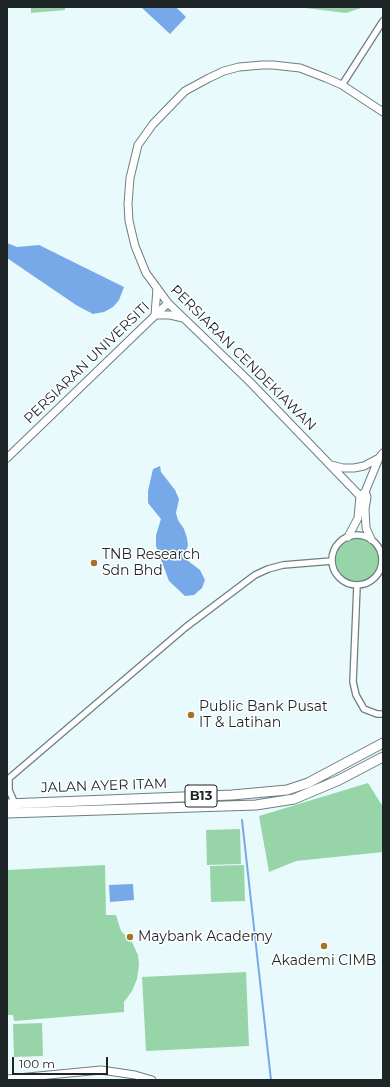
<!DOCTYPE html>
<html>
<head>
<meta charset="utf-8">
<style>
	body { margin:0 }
	#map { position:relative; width:390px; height:1087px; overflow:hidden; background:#e8fafc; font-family:Montserrat,sans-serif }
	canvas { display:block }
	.frame { position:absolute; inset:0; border:8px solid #1e2526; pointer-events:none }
	.scale { position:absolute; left:12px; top:1057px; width:96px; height:18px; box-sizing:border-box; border:2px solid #1e2526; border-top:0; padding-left:5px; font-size:12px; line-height:14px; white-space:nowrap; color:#1e2526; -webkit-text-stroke:3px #fff; paint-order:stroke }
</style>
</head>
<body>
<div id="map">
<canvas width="390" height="1087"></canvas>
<div class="frame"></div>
<div class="scale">100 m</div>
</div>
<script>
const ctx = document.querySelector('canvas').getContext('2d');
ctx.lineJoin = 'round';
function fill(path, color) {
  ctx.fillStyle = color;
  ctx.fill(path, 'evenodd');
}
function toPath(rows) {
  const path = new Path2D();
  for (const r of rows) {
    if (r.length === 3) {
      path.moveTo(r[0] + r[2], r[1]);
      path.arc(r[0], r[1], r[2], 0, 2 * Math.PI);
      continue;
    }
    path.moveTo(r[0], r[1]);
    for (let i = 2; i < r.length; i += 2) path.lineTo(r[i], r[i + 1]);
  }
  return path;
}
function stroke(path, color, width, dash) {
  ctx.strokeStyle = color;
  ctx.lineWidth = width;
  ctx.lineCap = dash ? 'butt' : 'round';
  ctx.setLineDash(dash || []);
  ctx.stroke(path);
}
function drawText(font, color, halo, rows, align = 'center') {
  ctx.font = font + ' Montserrat,sans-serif';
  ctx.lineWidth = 3;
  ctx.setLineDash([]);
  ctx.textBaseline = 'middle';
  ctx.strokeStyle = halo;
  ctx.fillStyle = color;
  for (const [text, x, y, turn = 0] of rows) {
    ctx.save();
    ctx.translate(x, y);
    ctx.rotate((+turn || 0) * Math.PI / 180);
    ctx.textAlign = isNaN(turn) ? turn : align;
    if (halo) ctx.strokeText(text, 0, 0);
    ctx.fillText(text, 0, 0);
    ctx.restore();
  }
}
const green = toPath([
	[31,7,65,7,65,10,31,13],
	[297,7,364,7,346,13],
	[358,560,22],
	[368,783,383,807,383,852,296,861,269,872,259,816],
	[240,829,241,864,207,865,206,830],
	[105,865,106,915,116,915,121,931,132,942,138,955,139,965,137,979,132,991,124,1002,124,1012,14,1021,13,1015,7,1015,7,870],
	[244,865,245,901,211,902,210,866],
	[246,972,249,1046,146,1051,142,977],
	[42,1023,43,1056,14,1057,13,1024]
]);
const water = toPath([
	[141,7,176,7,186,17,170,34],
	[7,243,17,247,39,245,124,287,119,300,113,307,104,312,93,314,76,305,7,258],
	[160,466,161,472,175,490,179,499,176,513,178,520,184,529,187,538,188,546,185,552,187,560,200,570,205,580,202,588,194,595,185,596,169,581,156,546,156,535,161,519,148,503,148,491,153,469],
	[133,884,134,900,110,902,109,885]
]);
const stream = toPath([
	[242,820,271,1080]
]);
const minor = toPath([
	[342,85,383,21],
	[357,560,25],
	[357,586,353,682,356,695,364,709,377,714,383,714],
	[9,779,9,790,15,804],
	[7,780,186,627,255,575,268,569,283,565,332,561]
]);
const tertiary = toPath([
	[155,315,170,315,183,318],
	[155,315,157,288],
	[7,458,168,303],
	[331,465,343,468,354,468,364,466,379,458],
	[366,494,367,497,365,509,366,528,371,539],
	[367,497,360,496,249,381,168,303,146,273,135,246,129,221,128,204,130,178,138,145,153,124,185,91,209,78,224,71,239,67,262,65,273,65,300,68,326,78,342,85,383,112],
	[348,537,358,518,360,496,365,492,379,458,383,453],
	[7,1079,101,1070,135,1075,152,1080]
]);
const primary = toPath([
	[7,804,232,795,287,790,308,783,383,743],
	[7,813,256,805,294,799,339,780,383,757]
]);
const markers = [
	[94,563,4,"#a37327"],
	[191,715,4,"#a37327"],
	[130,937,4,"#a37327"],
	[324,946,4,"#a37327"]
];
const shields = [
	[201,796,32]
];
const shieldNames = [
	["B13",201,796]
];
const streetNames = [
	["PERSIARAN CENDEKIAWAN",243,358,45],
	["PERSIARAN UNIVERSITI",87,363,-44],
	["JALAN AYER ITAM",104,786,-2]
];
const poiNames = [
	["TNB Research",102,555],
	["Sdn Bhd",102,571],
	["Public Bank Pusat",199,707],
	["IT & Latihan",199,723],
	["Maybank Academy",138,937],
	["Akademi CIMB",324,961,"center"]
];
fill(green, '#97d5a8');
fill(water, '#77a8e8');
stroke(stream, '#77a8e8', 2);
stroke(minor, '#6f7e80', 8);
stroke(tertiary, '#6f7e80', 9);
stroke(primary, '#6f7e80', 11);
stroke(minor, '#fff', 5.5);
stroke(tertiary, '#fff', 7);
stroke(primary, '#fff', 9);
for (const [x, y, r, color] of markers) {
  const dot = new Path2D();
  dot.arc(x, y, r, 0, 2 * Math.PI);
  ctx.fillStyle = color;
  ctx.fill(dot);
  stroke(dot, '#fff', 1.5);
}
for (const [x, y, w] of shields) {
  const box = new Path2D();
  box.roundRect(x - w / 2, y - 11, w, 22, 3);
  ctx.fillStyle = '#fff';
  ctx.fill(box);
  stroke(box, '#1e2526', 1);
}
drawText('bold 13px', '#1e2526', null, shieldNames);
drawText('14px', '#1e2526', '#fff', streetNames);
drawText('14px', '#1e2526', '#fff', poiNames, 'left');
</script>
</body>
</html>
